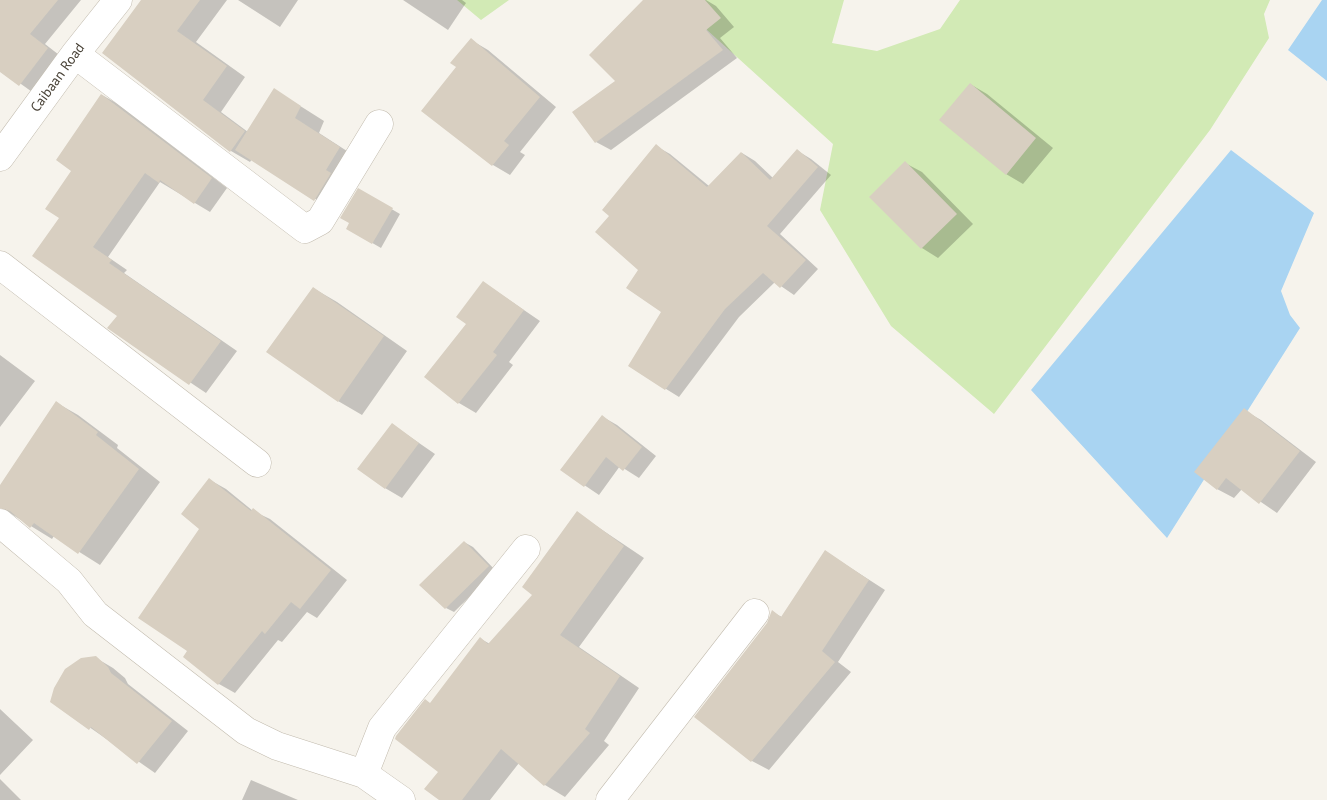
<!DOCTYPE html>
<html>
<head>
<meta charset="utf-8">
<style>
	body { margin:0 }
	canvas { display:block; background:#f6f3ec }
</style>
</head>
<body>
<canvas width="1327" height="800"></canvas>
<script>
const ctx = document.querySelector('canvas').getContext('2d');
ctx.lineJoin = 'round';
function fill(path, color) {
  ctx.fillStyle = color;
  ctx.fill(path, 'evenodd');
}
function toPath(rows) {
  const path = new Path2D();
  for (const r of rows) {
    path.moveTo(r[0], r[1]);
    for (let i = 2; i < r.length; i += 2) path.lineTo(r[i], r[i + 1]);
  }
  return path;
}
function stroke(path, color, width, dash) {
  ctx.strokeStyle = color;
  ctx.lineWidth = width;
  ctx.lineCap = dash ? 'butt' : 'round';
  ctx.setLineDash(dash || []);
  ctx.stroke(path);
}
function drawText(font, color, halo, rows, align = 'center') {
  ctx.font = font + ' "PT Sans",sans-serif';
  ctx.lineWidth = 4;
  ctx.setLineDash([]);
  ctx.textBaseline = 'middle';
  ctx.strokeStyle = halo;
  ctx.fillStyle = color;
  for (const [text, x, y, turn = 0] of rows) {
    ctx.save();
    ctx.translate(x, y);
    ctx.rotate((+turn || 0) * Math.PI / 180);
    ctx.textAlign = isNaN(turn) ? turn : align;
    if (halo) ctx.strokeText(text, 0, 0);
    ctx.fillText(text, 0, 0);
    ctx.restore();
  }
}
const green = toPath([
	[457,0,509,0,481,20],
	[702,0,844,0,832,43,877,51,940,29,960,0,1270,0,1264,14,1269,38,1210,130,994,414,891,326,820,210,833,144,707,30]
]);
const water = toPath([
	[1322,0,1327,0,1327,81,1288,50],
	[1231,150,1314,213,1281,291,1290,315,1300,328,1167,538,1031,390]
]);
const shadow = toPath([
	[0,0,81,0,45,44,63,58,35,94,0,69],
	[142,0,227,0,196,42,245,77,221,112,248,132,275,90,324,121,319,133,364,162,339,214,252,159,250,162,231,151,104,53],
	[238,0,298,0,280,27],
	[403,0,462,0,466,3,448,30],
	[645,0,706,0,716,6,734,27,720,38,737,58,611,150,596,142],
	[471,40,488,50,556,107,520,152,525,155,510,175,493,165,457,67],
	[970,84,987,94,1053,148,1023,184,1006,174],
	[102,95,118,104,227,188,210,212,160,182,108,257,127,270,124,273,237,351,206,393,109,328,119,315,61,217,73,171],
	[656,146,670,154,709,186,742,153,755,161,773,178,798,151,811,159,831,175,780,234,818,269,794,295,775,282,739,317,679,397,629,366,663,312,611,216],
	[905,163,922,172,973,224,938,258,922,248],
	[359,190,400,214,381,248,348,229],
	[483,282,540,321,509,362,513,365,476,413,459,403,426,377,468,324],
	[313,288,337,302,407,351,362,415,338,401],
	[0,355,35,381,0,427],
	[57,403,78,415,118,445,117,448,160,482,100,565,54,536,52,539,0,507,0,487],
	[1244,410,1261,420,1316,462,1277,513,1242,489,1234,498,1217,489],
	[603,417,617,425,656,456,639,478,620,466,599,495,562,470],
	[393,425,435,454,402,498,385,488],
	[210,480,226,489,253,511,270,519,347,580,317,618,307,612,282,642,278,640,235,693,219,684,184,657,189,651,201,529],
	[577,513,644,558,579,647,639,688,604,741,609,745,565,797,545,785,519,763,490,800,441,800,439,771,426,701,431,704,481,639,490,644,534,594],
	[464,542,473,547,496,571,454,612,446,608],
	[826,552,885,590,838,662,851,672,769,770,752,761,696,717,768,623,772,612,782,617],
	[96,658,113,668,125,678,128,684,188,731,155,773,52,701],
	[0,709,33,740,0,775],
	[0,779,21,800,0,800],
	[251,780,298,800,242,800]
]);
const building = toPath([
	[0,0,58,0,30,34,48,48,19,86,0,72],
	[141,0,200,0,177,31,227,66,203,100,245,131,230,152,102,53],
	[643,0,705,0,721,18,706,30,723,50,595,143,572,112,615,81,589,55],
	[471,38,540,97,504,141,509,145,492,166,421,111,456,67,450,63],
	[970,83,1036,138,1006,175,939,120],
	[274,88,301,106,295,118,340,147,326,170,331,173,314,201,235,150],
	[101,94,212,178,194,204,160,180,159,183,145,173,93,247,112,260,109,263,221,341,189,385,107,328,117,316,32,256,59,218,45,209,71,171,56,160],
	[656,144,707,187,741,152,770,180,797,149,818,167,767,226,806,260,780,288,763,273,725,309,665,390,628,366,661,312,626,288,638,270,595,232,609,216,602,210],
	[905,161,957,214,921,249,869,197],
	[358,188,393,208,372,244,346,229,349,223,340,218],
	[483,281,524,310,493,352,497,355,458,404,424,377,466,324,456,317],
	[313,287,384,336,338,402,266,352],
	[56,401,98,432,96,435,139,469,78,554,34,523,30,528,10,511,0,508,0,485],
	[1244,408,1300,451,1259,504,1226,478,1217,490,1194,472],
	[602,415,642,447,623,471,606,457,584,487,560,470],
	[392,423,419,443,385,489,357,469],
	[209,478,251,511,253,508,331,570,300,609,291,602,265,634,262,631,218,685,183,657,187,651,138,618,199,529,181,514],
	[577,511,624,546,560,635,620,676,585,729,590,733,544,786,501,749,462,800,439,800,424,789,438,772,395,739,396,736,425,699,430,703,480,637,488,644,532,595,522,587],
	[464,541,489,566,445,609,419,585],
	[825,550,869,580,822,651,835,662,751,762,694,717,767,623,772,610,781,617],
	[96,656,108,667,111,673,172,721,137,764,91,727,89,730,50,702,54,688,65,669,81,658]
]);
const minor = toPath([
	[75,54,305,229,320,221,379,124],
	[0,157,75,54,118,0],
	[0,265,257,463],
	[0,523,69,581,95,614,246,731,277,746,364,774,401,800],
	[364,774,382,728,526,549],
	[610,800,755,613]
]);
const streetNames = [
	["Caibaan Road",58,78,-54]
];
fill(green, '#d2eab5');
fill(water, '#a9d4f2');
fill(shadow, '#0003');
fill(building, '#d8cfc1');
stroke(minor, '#c2bbae', 29);
stroke(minor, '#fff', 28);
drawText('14px', '#4b4439', '#fff', streetNames);
</script>
</body>
</html>
